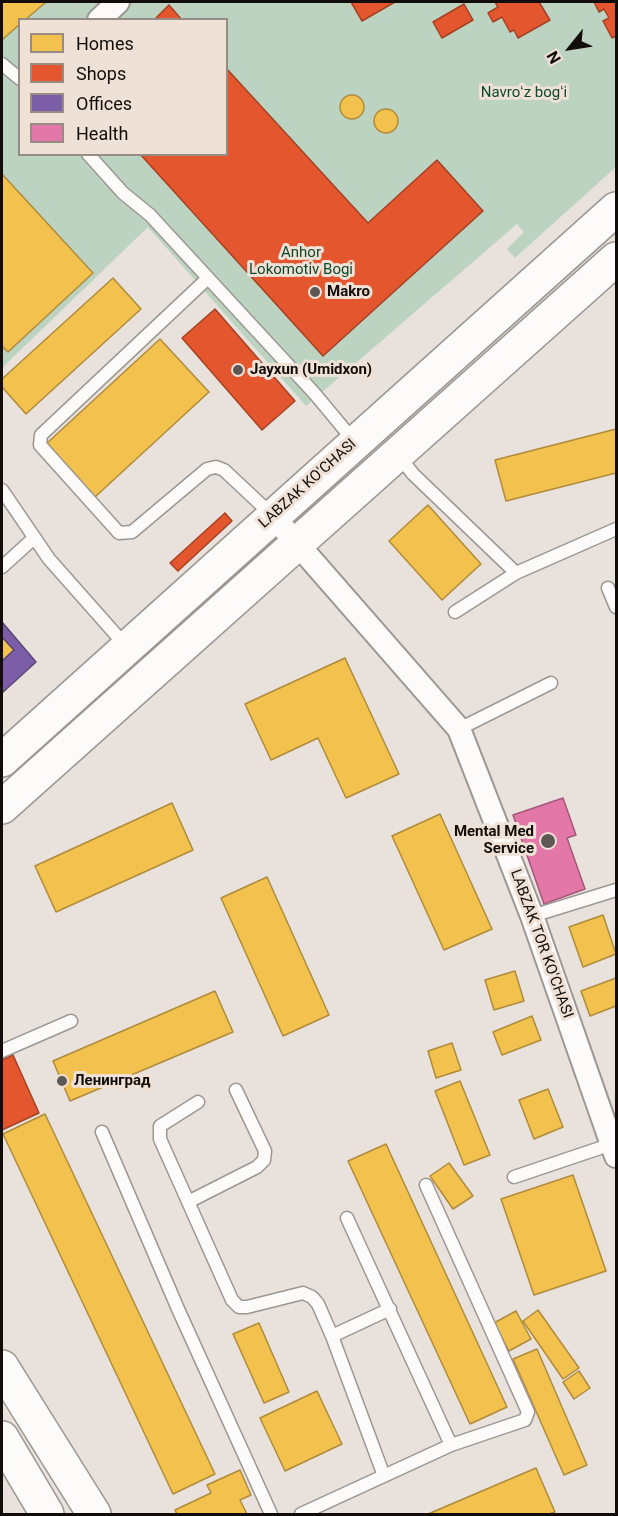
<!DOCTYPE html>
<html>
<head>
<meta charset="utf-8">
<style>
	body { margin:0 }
	#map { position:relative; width:618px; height:1516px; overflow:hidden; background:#e9e2dc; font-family:Roboto,sans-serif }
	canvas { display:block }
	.frame { position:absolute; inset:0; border:3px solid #120d0a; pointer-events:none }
	.legend { position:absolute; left:18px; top:18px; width:210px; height:138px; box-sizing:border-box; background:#efe1d6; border:2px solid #978c84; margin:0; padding:8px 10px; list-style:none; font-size:18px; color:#120d0a }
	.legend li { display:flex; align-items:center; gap:12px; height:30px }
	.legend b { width:30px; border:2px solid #978c84 }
	.north { position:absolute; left:540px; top:18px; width:60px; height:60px; -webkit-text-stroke:4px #efe1d6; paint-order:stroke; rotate:240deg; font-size:16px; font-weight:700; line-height:24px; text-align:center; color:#120d0a }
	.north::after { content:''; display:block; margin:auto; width:21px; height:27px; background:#120d0a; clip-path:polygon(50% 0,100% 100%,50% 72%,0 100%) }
</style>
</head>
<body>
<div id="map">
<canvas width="618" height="1516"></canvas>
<div class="frame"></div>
<ul class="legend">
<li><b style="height:16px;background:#f2c14e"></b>Homes</li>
<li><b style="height:16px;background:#e4572e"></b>Shops</li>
<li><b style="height:16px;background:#7b5ea7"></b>Offices</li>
<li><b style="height:16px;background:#e377a8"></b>Health</li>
</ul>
<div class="north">N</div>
</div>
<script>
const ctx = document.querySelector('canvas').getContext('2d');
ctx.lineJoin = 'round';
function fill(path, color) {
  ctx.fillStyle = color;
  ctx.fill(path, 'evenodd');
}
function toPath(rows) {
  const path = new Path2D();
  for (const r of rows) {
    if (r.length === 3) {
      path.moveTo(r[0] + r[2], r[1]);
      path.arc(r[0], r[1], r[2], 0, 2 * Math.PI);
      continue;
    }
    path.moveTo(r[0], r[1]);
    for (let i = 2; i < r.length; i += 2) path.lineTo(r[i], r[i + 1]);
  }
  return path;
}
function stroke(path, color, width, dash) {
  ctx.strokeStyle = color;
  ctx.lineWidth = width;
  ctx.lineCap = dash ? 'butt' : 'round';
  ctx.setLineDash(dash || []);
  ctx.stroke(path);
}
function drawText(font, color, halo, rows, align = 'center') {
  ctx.font = font + ' Roboto,sans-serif';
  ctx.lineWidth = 6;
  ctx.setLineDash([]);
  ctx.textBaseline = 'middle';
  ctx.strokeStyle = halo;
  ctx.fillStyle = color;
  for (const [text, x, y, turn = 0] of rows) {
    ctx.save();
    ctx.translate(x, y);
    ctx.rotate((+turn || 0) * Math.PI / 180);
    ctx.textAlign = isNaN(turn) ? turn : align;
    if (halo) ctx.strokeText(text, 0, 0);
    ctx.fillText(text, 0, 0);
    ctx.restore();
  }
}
const green = toPath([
	[2,2,616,2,616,167,515,258,507,249,524,232,517,224,306,406,148,227,2,368],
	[20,20,226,20,226,154,20,154]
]);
const homes = toPath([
	[2,2,46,2,25,20,20,20,20,24,2,40,2,2],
	[352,107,12],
	[386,121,12],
	[2,174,93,273,8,352,2,346,2,174],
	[113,278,141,309,26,414,2,387,2,379,113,278],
	[160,339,209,392,95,497,46,444,160,339],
	[616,429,616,473,506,501,495,460,616,429],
	[428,505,481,564,442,600,389,541,428,505],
	[2,637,14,650,2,661,2,637],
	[345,658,399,774,346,798,318,738,271,760,245,704,345,658],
	[172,803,193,850,56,912,35,866,172,803],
	[440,814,492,929,444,950,392,836,440,814],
	[267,877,329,1015,283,1036,221,898,267,877],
	[603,915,616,954,583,967,569,927,603,915],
	[515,971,524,1001,494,1010,485,980,515,971],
	[616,978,616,1006,590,1016,581,991,616,978],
	[215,991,233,1032,70,1101,53,1061,215,991],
	[532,1016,541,1040,502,1055,493,1032,532,1016],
	[452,1043,461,1070,436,1078,428,1051,452,1043],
	[460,1081,490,1155,464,1165,435,1091,460,1081],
	[548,1089,563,1127,534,1139,519,1100,548,1089],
	[45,1114,215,1474,173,1494,3,1134,45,1114],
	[386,1144,507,1407,470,1424,348,1161,386,1144],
	[449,1163,473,1196,453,1209,430,1176,449,1163],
	[573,1175,606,1271,534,1295,501,1199,573,1175],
	[538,1310,579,1368,563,1379,523,1321,538,1310],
	[516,1311,531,1339,509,1351,494,1323,516,1311],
	[259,1323,289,1392,264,1403,233,1334,259,1323],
	[537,1349,587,1465,564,1475,513,1359,537,1349],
	[579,1371,590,1388,574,1399,563,1382,579,1371],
	[317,1391,342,1444,285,1471,260,1418,317,1391],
	[536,1468,555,1512,549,1514,428,1514,536,1468],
	[240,1470,251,1495,240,1500,247,1514,177,1514,175,1510,211,1493,207,1485,240,1470]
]);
const shops = toPath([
	[351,2,395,2,362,21,351,2],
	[495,2,539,2,550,20,518,38,514,30,510,32,502,17,493,22,488,13,498,7,495,2],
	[594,2,616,2,616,36,612,38,603,21,609,18,604,9,599,12,594,2],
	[464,4,473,20,442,38,433,22,464,4],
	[169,5,182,20,154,20,169,5],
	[226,68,368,223,437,160,483,211,323,356,140,154,226,154,226,68],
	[215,309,295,401,262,430,182,338,215,309],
	[225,513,232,521,178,571,170,563,225,513],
	[13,1055,39,1113,2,1130,2,1060,13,1055]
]);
const offices = toPath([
	[2,622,36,662,2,693,2,661,14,650,2,637,2,622]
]);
const health = toPath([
	[563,798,576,835,567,838,585,889,544,904,513,815,563,798]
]);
const lane = toPath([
	[2,64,20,79],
	[88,154,123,193,150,215,315,394,354,441],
	[208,278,41,435,40,445,119,533,132,532,207,469,216,467,224,470,272,515],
	[398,455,413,474,516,573,616,529],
	[2,490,49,559,126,646],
	[2,567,34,538],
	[608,588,616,607],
	[455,612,516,573],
	[459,729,551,683],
	[532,916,616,890],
	[2,1051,71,1021],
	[198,1102,160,1126,160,1139,232,1300,239,1307,247,1307,303,1293,312,1297,318,1304,332,1336,384,1476],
	[102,1132,178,1309,271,1514],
	[514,1177,612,1144],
	[188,1202,257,1167,264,1160,265,1151,236,1090],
	[347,1218,451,1445],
	[332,1336,390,1309],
	[301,1514,451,1445,525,1420,528,1412,426,1185]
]);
const street = toPath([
	[99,20,118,2],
	[273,516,459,729,532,916,616,1156]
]);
const secondary = toPath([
	[2,760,616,209],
	[2,807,616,259],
	[2,1367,94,1514],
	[2,1438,47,1514]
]);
const markers = [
	[315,292,6,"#5d5854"],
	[238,370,6,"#5d5854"],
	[548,841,8,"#5d5854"],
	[62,1081,6,"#5d5854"]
];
const parkNames = [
	["Navroʻz bogʻi",524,93],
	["Anhor",301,253],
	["Lokomotiv Bogi",301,270]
];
const poiNames = [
	["Makro",327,292],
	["Jayxun (Umidxon)",250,370],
	["Mental Med",534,832,"right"],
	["Service",534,849,"right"],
	["Ленинград",74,1081]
];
const streetNames = [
	["LABZAK KO'CHASI",308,484,-42],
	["LABZAK TOR KO'CHASI",541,944,70]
];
fill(green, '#bdd3c2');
fill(homes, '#f2c14e');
stroke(homes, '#af8b3a', 1.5);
fill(shops, '#e4572e');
stroke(shops, '#a54123', 1.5);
fill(offices, '#7b5ea7');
stroke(offices, '#5c4678', 1.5);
fill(health, '#e377a8');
stroke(health, '#a45779', 1.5);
stroke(lane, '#9c9792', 15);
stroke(street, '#9c9792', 26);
stroke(secondary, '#9c9792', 36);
stroke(lane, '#fcfbfa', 12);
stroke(street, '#fcfbfa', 22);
stroke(secondary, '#fcfbfa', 33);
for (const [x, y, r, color] of markers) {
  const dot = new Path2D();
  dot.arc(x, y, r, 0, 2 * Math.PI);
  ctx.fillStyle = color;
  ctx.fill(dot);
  stroke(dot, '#efe1d6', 2);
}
drawText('15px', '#0d482e', '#efe1d6', parkNames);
drawText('bold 15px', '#120d0a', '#efe1d6', poiNames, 'left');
drawText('15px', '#120d0a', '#efe1d6', streetNames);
</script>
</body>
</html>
